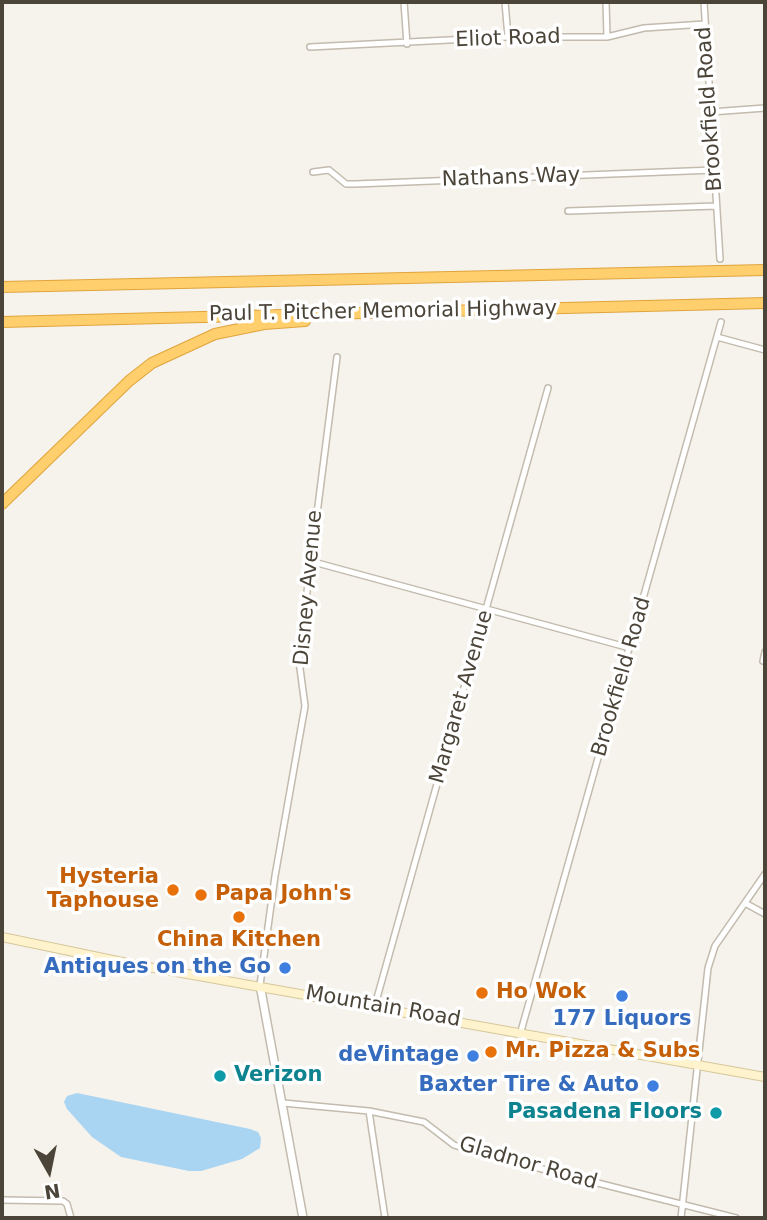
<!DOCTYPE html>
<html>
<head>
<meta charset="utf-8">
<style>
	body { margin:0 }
	#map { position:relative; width:767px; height:1220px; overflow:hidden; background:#f6f3ec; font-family:"DejaVu Sans",sans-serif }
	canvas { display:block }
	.frame { position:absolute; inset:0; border:4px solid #4b4439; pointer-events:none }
	.north { position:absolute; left:14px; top:1136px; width:70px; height:70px; -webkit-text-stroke:5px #fff; paint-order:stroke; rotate:171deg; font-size:19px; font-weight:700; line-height:28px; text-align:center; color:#4b4439 }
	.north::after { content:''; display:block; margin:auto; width:24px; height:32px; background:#4b4439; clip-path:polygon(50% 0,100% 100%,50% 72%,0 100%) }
</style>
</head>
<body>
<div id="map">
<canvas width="767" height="1220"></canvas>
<div class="frame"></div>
<div class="north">N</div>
</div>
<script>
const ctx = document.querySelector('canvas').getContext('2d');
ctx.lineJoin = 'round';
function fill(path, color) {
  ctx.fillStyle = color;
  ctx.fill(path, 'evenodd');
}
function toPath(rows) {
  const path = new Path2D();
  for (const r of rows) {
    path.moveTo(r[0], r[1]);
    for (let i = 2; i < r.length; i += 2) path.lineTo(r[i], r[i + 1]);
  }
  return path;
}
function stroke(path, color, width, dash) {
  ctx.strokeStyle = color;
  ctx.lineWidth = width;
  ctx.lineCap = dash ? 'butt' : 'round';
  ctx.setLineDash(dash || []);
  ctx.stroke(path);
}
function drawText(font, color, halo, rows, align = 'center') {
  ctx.font = font + ' "DejaVu Sans",sans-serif';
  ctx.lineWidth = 7;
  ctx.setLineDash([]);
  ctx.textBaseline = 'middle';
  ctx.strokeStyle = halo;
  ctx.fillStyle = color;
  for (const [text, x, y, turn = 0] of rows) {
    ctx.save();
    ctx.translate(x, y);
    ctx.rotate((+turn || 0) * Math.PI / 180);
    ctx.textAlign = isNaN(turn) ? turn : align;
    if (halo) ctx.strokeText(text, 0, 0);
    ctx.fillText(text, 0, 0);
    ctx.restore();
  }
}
const water = toPath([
	[77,1093,250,1129,258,1132,261,1138,260,1148,242,1159,201,1171,189,1171,121,1157,92,1137,67,1109,64,1102,67,1096]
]);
const minor = toPath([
	[404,2,407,44],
	[505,2,508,37],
	[606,2,607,37],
	[704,2,720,259],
	[310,47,508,37,607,37,644,28,705,24],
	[711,112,765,108],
	[313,172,329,170,346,184,355,184,714,170],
	[568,211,716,206],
	[717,337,765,350],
	[310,561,630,648],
	[763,661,765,652],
	[745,903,765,914],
	[260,985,275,876,305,706,299,661,302,631,337,357],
	[375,1005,548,388],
	[521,1031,721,322],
	[283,1103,369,1111,424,1122,454,1145,475,1152,736,1218],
	[369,1111,385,1218],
	[2,1200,63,1201,67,1204,71,1218],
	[681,1218,708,968,715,946,765,874]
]);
const tertiary = toPath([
	[260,985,303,1218]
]);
const secondary = toPath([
	[2,937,137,965,765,1077]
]);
const motorway = toPath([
	[2,287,765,270],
	[2,322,765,303],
	[2,504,129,381,152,363,215,334,264,324,305,321]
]);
const markers = [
	[173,890,7,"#e8710a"],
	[201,895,7,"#e8710a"],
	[239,917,7,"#e8710a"],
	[285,968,7,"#3f7fe0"],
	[482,993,7,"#e8710a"],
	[622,996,7,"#3f7fe0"],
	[491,1052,7,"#e8710a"],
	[473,1056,7,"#3f7fe0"],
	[220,1076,7,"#0f9aa8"],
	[653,1086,7,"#3f7fe0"],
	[716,1113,7,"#0f9aa8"]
];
const streetNames = [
	["Eliot Road",508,39,-2],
	["Brookfield Road",710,109,-94],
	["Nathans Way",511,178,-2],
	["Paul T. Pitcher Memorial Highway",383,312,-1],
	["Disney Avenue",309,588,-85],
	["Brookfield Road",622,677,-74],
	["Margaret Avenue",462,697,-74],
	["Mountain Road",383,1007,10],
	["Gladnor Road",528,1164,16]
];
const foodNames = [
	["Hysteria",159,878,"right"],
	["Taphouse",159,902,"right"],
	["Papa John's",215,895],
	["China Kitchen",239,941,"center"],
	["Ho Wok",496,993],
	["Mr. Pizza & Subs",505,1052]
];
const shopNames = [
	["Antiques on the Go",271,968],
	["177 Liquors",622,1020,"center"],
	["deVintage",459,1056],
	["Baxter Tire & Auto",639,1086]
];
const cultureNames = [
	["Verizon",234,1076],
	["Pasadena Floors",702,1113,"right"]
];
fill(water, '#a9d4f2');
stroke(minor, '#c2bbae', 8);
stroke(tertiary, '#c2bbae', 10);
stroke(secondary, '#d6c79b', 10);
stroke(motorway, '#e0a43c', 12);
stroke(minor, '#fff', 5);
stroke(tertiary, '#fff', 7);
stroke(secondary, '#fff3cd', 8);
stroke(motorway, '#ffcf6e', 10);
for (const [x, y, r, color] of markers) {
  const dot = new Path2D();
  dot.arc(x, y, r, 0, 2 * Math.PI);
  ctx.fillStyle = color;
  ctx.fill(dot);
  stroke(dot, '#fff', 2.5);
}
drawText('21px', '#4b4439', '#fff', streetNames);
drawText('bold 21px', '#c56008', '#fff', foodNames, 'left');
drawText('bold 21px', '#366cbe', '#fff', shopNames, 'right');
drawText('bold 21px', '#0d838f', '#fff', cultureNames, 'left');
</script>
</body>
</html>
